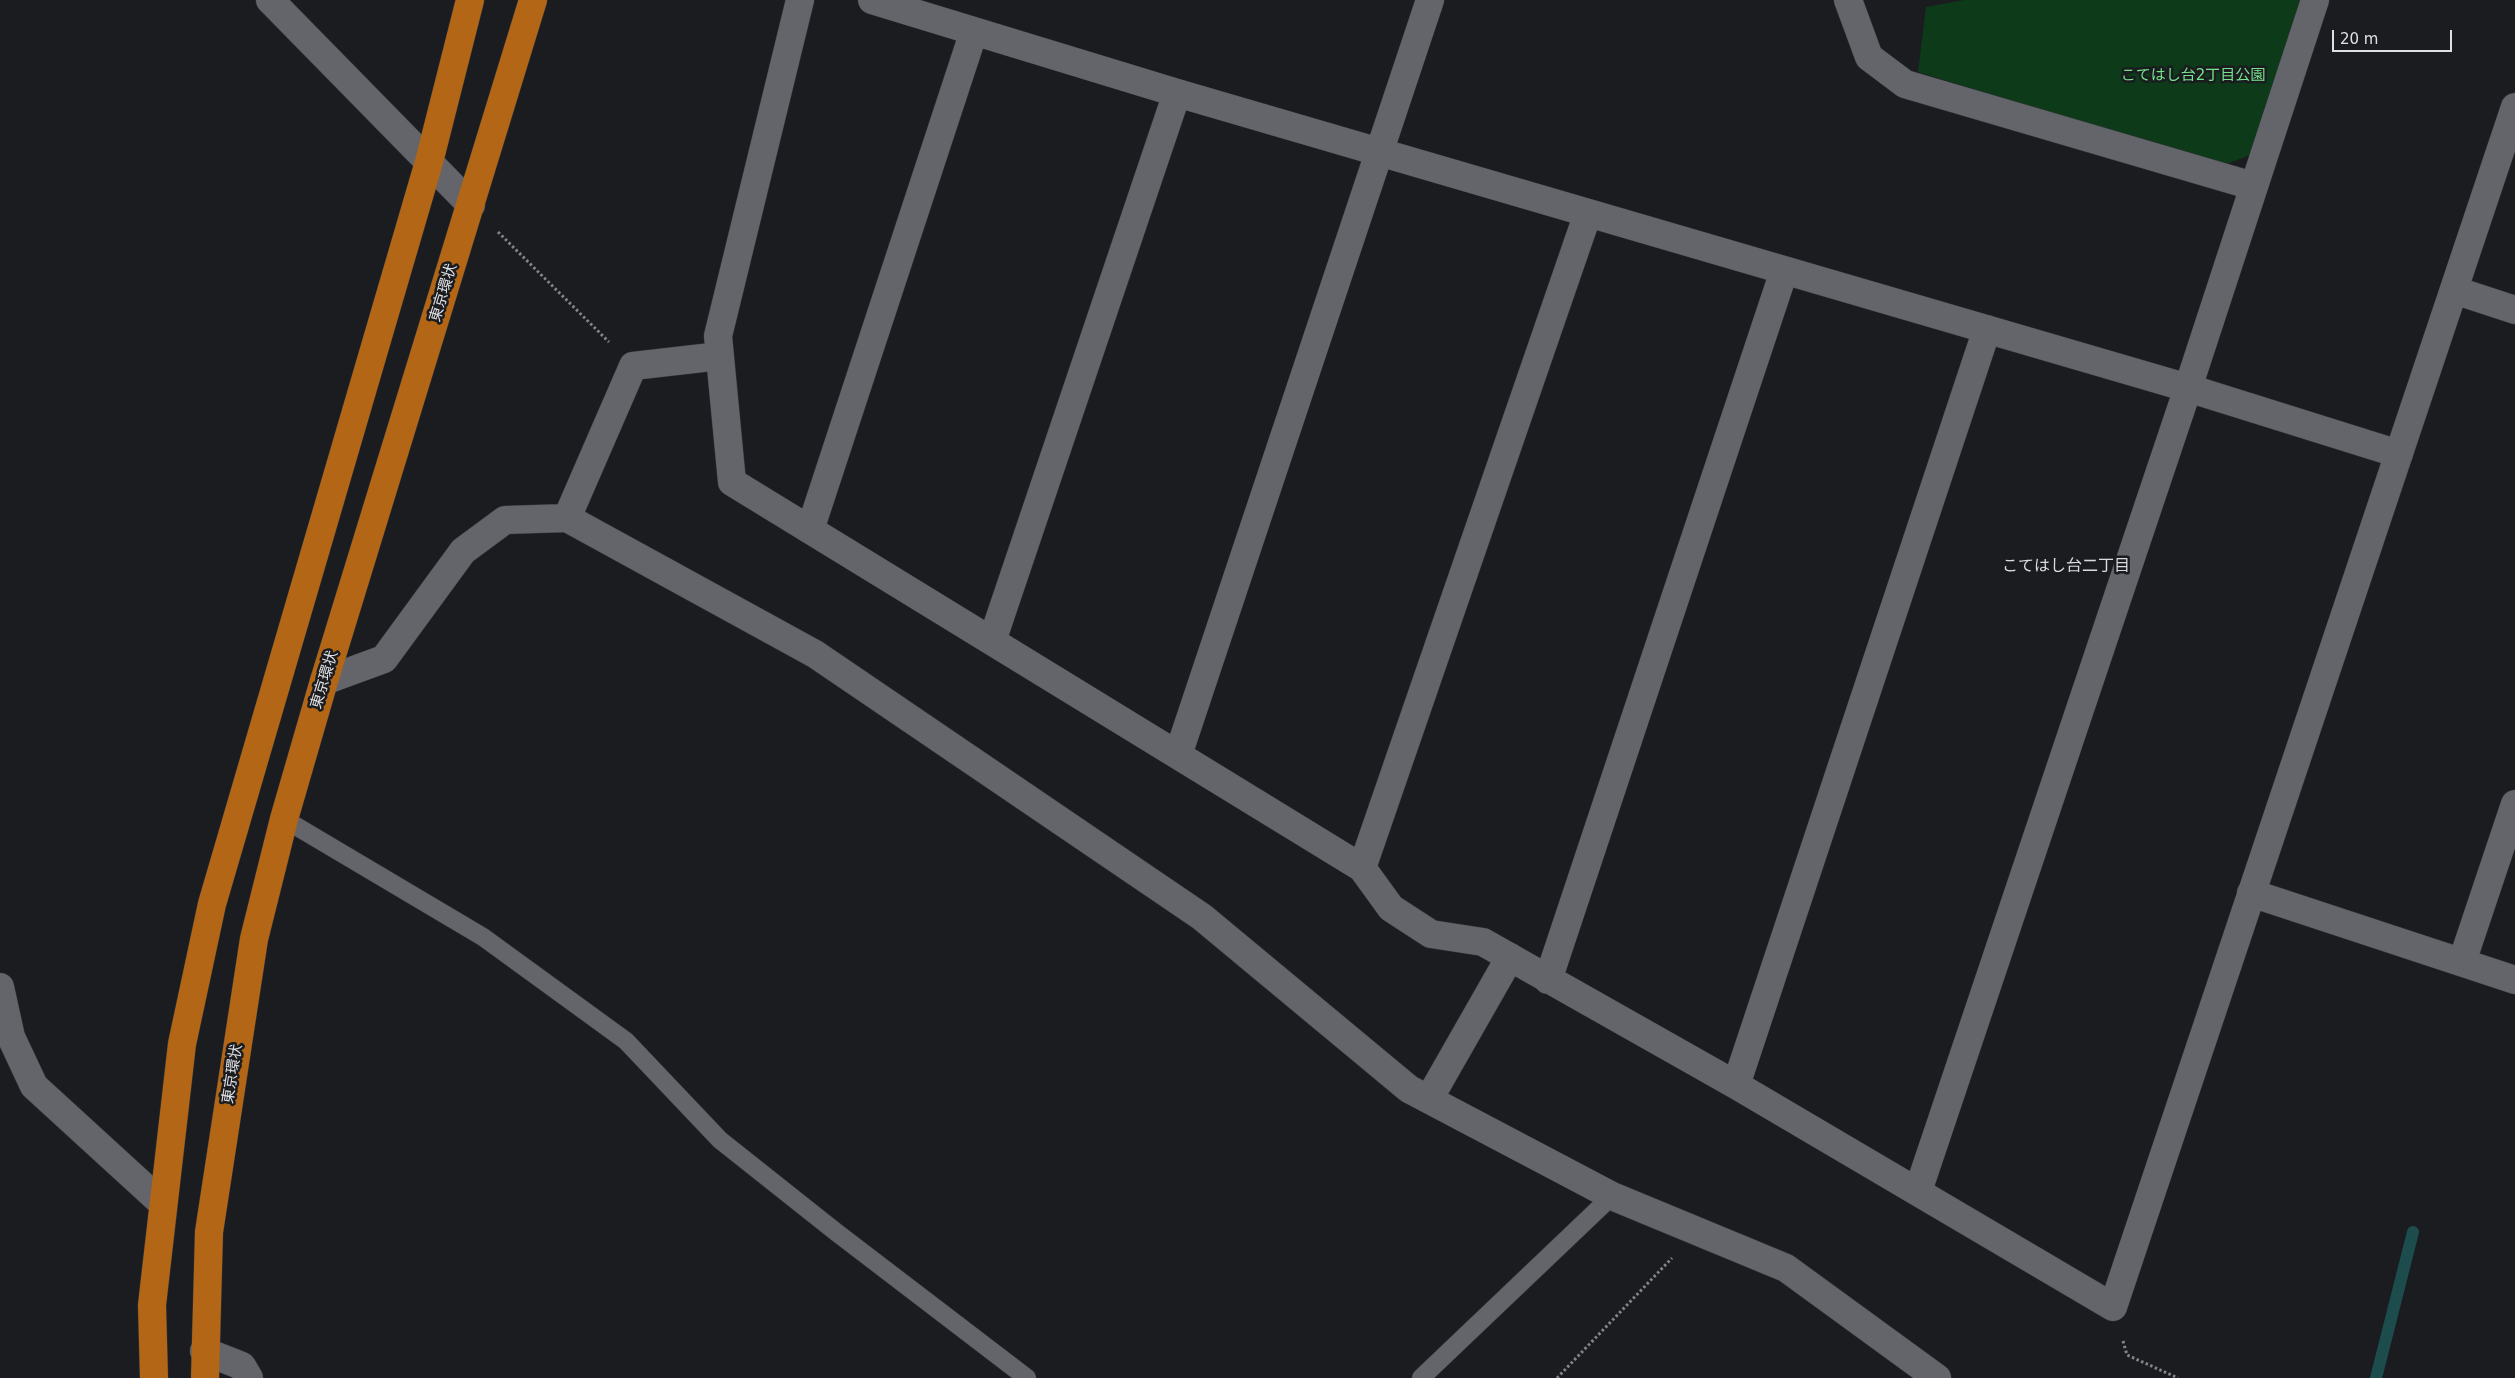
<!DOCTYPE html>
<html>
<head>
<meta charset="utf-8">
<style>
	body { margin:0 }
	#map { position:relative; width:2515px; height:1378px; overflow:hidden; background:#1a1c20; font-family:"DejaVu Sans",sans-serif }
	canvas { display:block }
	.scale { position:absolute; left:2332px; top:30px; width:120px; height:22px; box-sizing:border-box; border:2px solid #dfe0e3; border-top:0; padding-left:6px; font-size:15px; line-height:18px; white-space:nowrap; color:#dfe0e3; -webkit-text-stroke:4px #1a1c20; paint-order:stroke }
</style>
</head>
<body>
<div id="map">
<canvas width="2515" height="1378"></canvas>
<div class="scale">20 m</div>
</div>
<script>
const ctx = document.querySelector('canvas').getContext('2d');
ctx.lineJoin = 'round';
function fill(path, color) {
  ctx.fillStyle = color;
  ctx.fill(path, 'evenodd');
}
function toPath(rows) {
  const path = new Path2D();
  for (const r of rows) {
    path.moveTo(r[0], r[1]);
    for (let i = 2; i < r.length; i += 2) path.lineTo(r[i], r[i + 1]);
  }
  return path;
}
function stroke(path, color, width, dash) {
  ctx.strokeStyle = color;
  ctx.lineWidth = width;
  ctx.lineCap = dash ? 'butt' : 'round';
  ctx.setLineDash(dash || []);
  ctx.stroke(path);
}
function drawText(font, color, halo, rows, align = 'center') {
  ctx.font = font + ' "DejaVu Sans","Noto Sans JP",sans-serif';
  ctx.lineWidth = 5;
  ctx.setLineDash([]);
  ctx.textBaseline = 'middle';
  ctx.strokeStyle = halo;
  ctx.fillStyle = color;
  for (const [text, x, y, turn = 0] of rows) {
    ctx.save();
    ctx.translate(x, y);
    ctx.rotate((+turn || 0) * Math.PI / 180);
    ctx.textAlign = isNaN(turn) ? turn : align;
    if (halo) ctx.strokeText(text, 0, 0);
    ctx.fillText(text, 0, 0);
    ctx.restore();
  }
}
const green = toPath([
	[1964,0,2300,0,2250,155,2224,165,1918,72,1926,7]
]);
const stream = toPath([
	[2376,1378,2413,1232]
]);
const path = toPath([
	[498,232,609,342],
	[2123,1341,2127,1355,2178,1378],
	[1557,1378,1672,1258]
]);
const service = toPath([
	[284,819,483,937,626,1041,720,1140,836,1232,1027,1378],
	[1421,1378,1612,1196]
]);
const minor = toPath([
	[270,0,471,205],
	[800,0,718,336,732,482,1362,868,1391,908,1431,934,1483,942,1736,1085,2113,1307,2515,107],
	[872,0,1177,93,2188,388,2399,454],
	[1848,0,1869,57,1905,84,2253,186],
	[2454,290,2515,310],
	[567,518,633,366,720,356],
	[810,530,974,31],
	[992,641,1177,93],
	[324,681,384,659,463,551,505,520,567,518,815,654,1202,917,1409,1089,1612,1196,1786,1268,1937,1378],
	[1178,755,1430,0],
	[1362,868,1588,213],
	[2251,893,2515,980],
	[2462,962,2515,804],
	[1548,980,1784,271],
	[0,987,11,1037,34,1086,163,1204],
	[1736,1085,1987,329],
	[1429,1099,1510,957],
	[1918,1191,2188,388,2315,0],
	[204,1351,242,1366,249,1378]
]);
const trunk = toPath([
	[154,1378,152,1305,182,1044,212,904,429,162,470,0],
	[205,1378,209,1232,254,939,284,819,324,681,533,0]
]);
const parkNames = [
	["こてはし台2丁目公園",2193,76]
];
const streetNames = [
	["東京環状",444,293,-73],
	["東京環状",325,680,-73],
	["東京環状",233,1074,-81]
];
const neighbourhoodNames = [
	["こてはし台二丁目",2066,567]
];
fill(green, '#0d3a19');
stroke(stream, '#1d4c4d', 12);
stroke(service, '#35373a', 19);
stroke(minor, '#35373a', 29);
stroke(trunk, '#35373a', 29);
stroke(path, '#848589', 3, [2.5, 2.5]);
stroke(service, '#63656a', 18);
stroke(minor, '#63656a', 28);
stroke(trunk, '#b36615', 28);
drawText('15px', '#77e38d', '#1a1c20', parkNames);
drawText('15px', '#dfe0e3', '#1a1c20', streetNames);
drawText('16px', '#d8dbe0', '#1a1c20', neighbourhoodNames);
</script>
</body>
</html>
